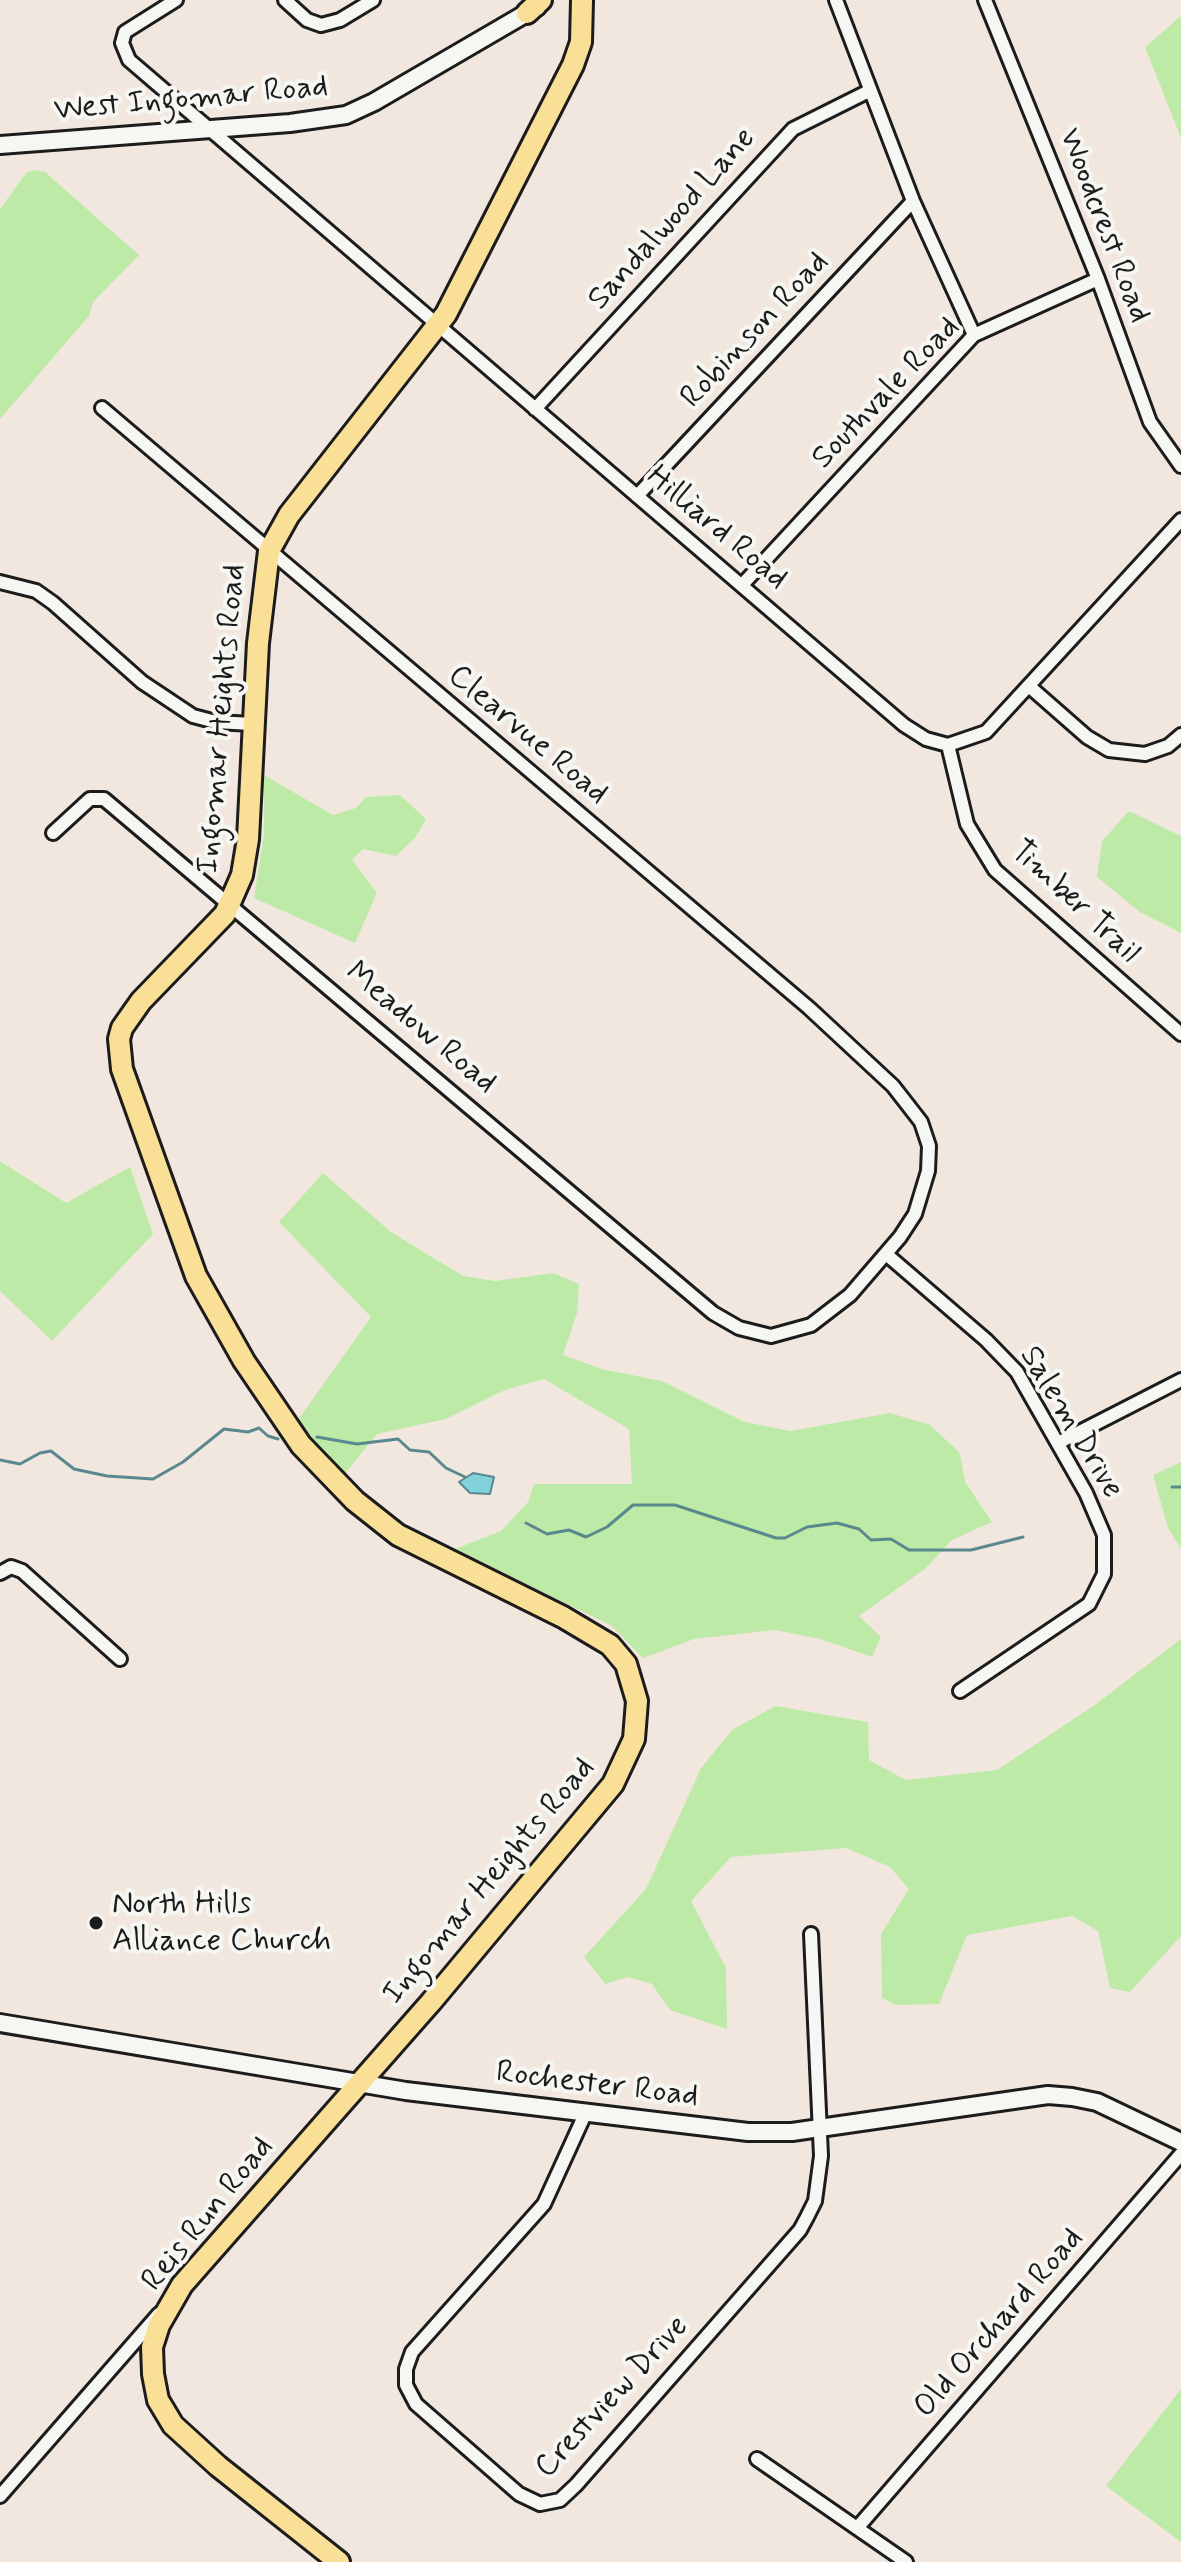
<!DOCTYPE html>
<html>
<head>
<meta charset="utf-8">
<style>
	body { margin:0 }
	canvas { display:block; background:#f2e7df }
</style>
</head>
<body>
<canvas width="1181" height="2562"></canvas>
<script>
const ctx = document.querySelector('canvas').getContext('2d');
ctx.lineJoin = 'round';
function fill(path, color) {
  ctx.fillStyle = color;
  ctx.fill(path, 'evenodd');
}
function toPath(rows) {
  const path = new Path2D();
  for (const r of rows) {
    path.moveTo(r[0], r[1]);
    for (let i = 2; i < r.length; i += 2) path.lineTo(r[i], r[i + 1]);
  }
  return path;
}
function stroke(path, color, width, dash) {
  ctx.strokeStyle = color;
  ctx.lineWidth = width;
  ctx.lineCap = dash ? 'butt' : 'round';
  ctx.setLineDash(dash || []);
  ctx.stroke(path);
}
function drawText(font, color, halo, rows, align = 'center') {
  ctx.font = font + ' Mynerve,sans-serif';
  ctx.lineWidth = 8;
  ctx.setLineDash([]);
  ctx.textBaseline = 'middle';
  ctx.strokeStyle = halo;
  ctx.fillStyle = color;
  for (const [text, x, y, turn = 0] of rows) {
    ctx.save();
    ctx.translate(x, y);
    ctx.rotate((+turn || 0) * Math.PI / 180);
    ctx.textAlign = isNaN(turn) ? turn : align;
    if (halo) ctx.strokeText(text, 0, 0);
    ctx.fillText(text, 0, 0);
    ctx.restore();
  }
}
const green = toPath([
	[1181,16,1181,138,1145,47],
	[34,170,45,172,139,255,93,302,89,316,0,419,0,209,26,173],
	[264,775,333,815,356,808,366,797,400,795,426,819,415,838,396,856,363,849,352,860,377,893,355,943,254,898,264,834],
	[1129,811,1181,836,1181,933,1140,912,1097,877,1102,841],
	[0,1161,66,1203,130,1167,153,1234,52,1341,0,1291],
	[323,1173,391,1232,463,1276,495,1281,553,1273,579,1284,577,1313,563,1355,602,1369,662,1381,745,1422,790,1431,890,1413,930,1425,960,1453,965,1482,992,1522,952,1540,926,1568,859,1616,881,1637,872,1657,820,1639,775,1630,694,1639,643,1658,612,1626,455,1549,501,1531,528,1502,534,1484,632,1484,629,1429,544,1379,505,1390,446,1419,377,1434,343,1476,298,1420,371,1317,279,1222],
	[1181,1462,1181,1549,1168,1528,1153,1475],
	[1181,1639,1181,1936,1130,1992,1110,1988,1098,1931,1072,1916,967,1935,939,2004,895,2005,882,1998,881,1934,909,1889,890,1867,846,1848,731,1857,691,1901,726,1968,727,2029,670,2010,652,1984,628,1977,605,1984,584,1957,646,1889,701,1768,732,1730,775,1706,868,1722,869,1760,906,1780,997,1770,1096,1704],
	[1181,2389,1181,2542,1106,2486]
]);
const water = toPath([
	[473,1473,494,1477,490,1494,470,1493,459,1482,473,1473]
]);
const stream = toPath([
	[317,1437,357,1444,398,1439,410,1450,429,1452,446,1468,465,1477],
	[0,1460,20,1464,40,1453,51,1451,74,1469,107,1476,153,1479,183,1462,224,1429,248,1432,259,1428,268,1436,278,1439],
	[1172,1487,1181,1487],
	[526,1523,547,1534,569,1530,586,1537,607,1527,633,1505,675,1505,776,1538,785,1538,807,1527,837,1523,859,1529,871,1540,891,1539,909,1550,971,1550,1023,1537]
]);
const minor = toPath([
	[176,0,125,32,122,43,129,60,904,725,926,739,948,745,986,732,1181,520],
	[285,0,307,20,321,25,340,20,373,0],
	[836,0,913,201,974,335],
	[985,0,1098,279,1150,422,1181,466],
	[535,409,793,129,869,91],
	[637,496,913,201],
	[0,582,36,591,53,603,142,682,193,716,216,722,252,724],
	[742,585,974,335,1098,279],
	[1030,687,1087,737,1109,750,1145,754,1168,746,1181,735],
	[948,745,967,824,995,870,1181,1034],
	[53,833,90,799,104,799,713,1313,739,1328,771,1336,811,1325,850,1295,900,1237,915,1214,928,1171,929,1146,921,1122,893,1086,809,1008,102,408],
	[886,1254,986,1340,1017,1372,1086,1493,1104,1535,1104,1574,1089,1604,960,1691],
	[1058,1443,1181,1380],
	[0,1573,11,1567,22,1571,120,1659],
	[586,2112,544,2204,412,2352,406,2369,406,2385,416,2404,519,2494,540,2504,560,2500,576,2485,800,2230,807,2217,815,2201,821,2156,811,1934],
	[757,2459,906,2562],
	[0,2496,159,2314],
	[858,2527,1181,2154]
]);
const tertiary = toPath([
	[0,145,290,123,346,115,374,102,537,7],
	[0,2023,406,2091,748,2132,792,2132,1048,2095,1072,2097,1097,2102,1181,2142]
]);
const primary = toPath([
	[527,13,541,0],
	[339,2562,218,2466,173,2425,158,2400,153,2374,152,2347,159,2325,182,2285,431,2002,613,1784,634,1739,637,1701,626,1664,610,1645,563,1617,398,1535,355,1501,301,1445,244,1361,196,1276,122,1069,119,1039,122,1028,141,1001,225,914,242,875,248,839,258,643,269,551,289,515,446,314,573,65,581,42,582,0]
]);
const markers = [
	[96,1923,8,"#1c1c1c"]
];
const streetNames = [
	["West Ingomar Road",191,100,-5],
	["Sandalwood Lane",673,220,-48],
	["Woodcrest Road",1103,226,69],
	["Robinson Road",756,331,-47],
	["Southvale Road",887,394,-46],
	["Hilliard Road",716,529,40],
	["Ingomar Heights Road",223,719,-85],
	["Clearvue Road",527,736,40],
	["Timber Trail",1074,903,43],
	["Meadow Road",420,1029,40],
	["Salem Drive",1070,1423,59],
	["Ingomar Heights Road",490,1882,-50],
	["Rochester Road",597,2086,7],
	["Reis Run Road",209,2215,-51],
	["Old Orchard Road",1000,2324,-49],
	["Crestview Drive",613,2398,-47]
];
const poiNames = [
	["North Hills",112,1905],
	["Alliance Church",112,1942]
];
fill(green, '#beeaa7');
fill(water, '#81d2da');
stroke(water, '#59898e', 2);
stroke(stream, '#59898e', 3);
stroke(minor, '#1c1c1c', 18);
stroke(tertiary, '#1c1c1c', 22);
stroke(primary, '#1c1c1c', 26);
stroke(minor, '#f6f6f2', 12);
stroke(tertiary, '#f6f6f2', 16);
stroke(primary, '#fadf96', 20);
for (const [x, y, r, color] of markers) {
  const dot = new Path2D();
  dot.arc(x, y, r, 0, 2 * Math.PI);
  ctx.fillStyle = color;
  ctx.fill(dot);
  stroke(dot, '#f6f6f2', 3);
}
drawText('32px', '#1c1c1c', '#f6f6f2', streetNames);
drawText('32px', '#1c1c1c', '#f6f6f2', poiNames, 'left');
</script>
</body>
</html>
